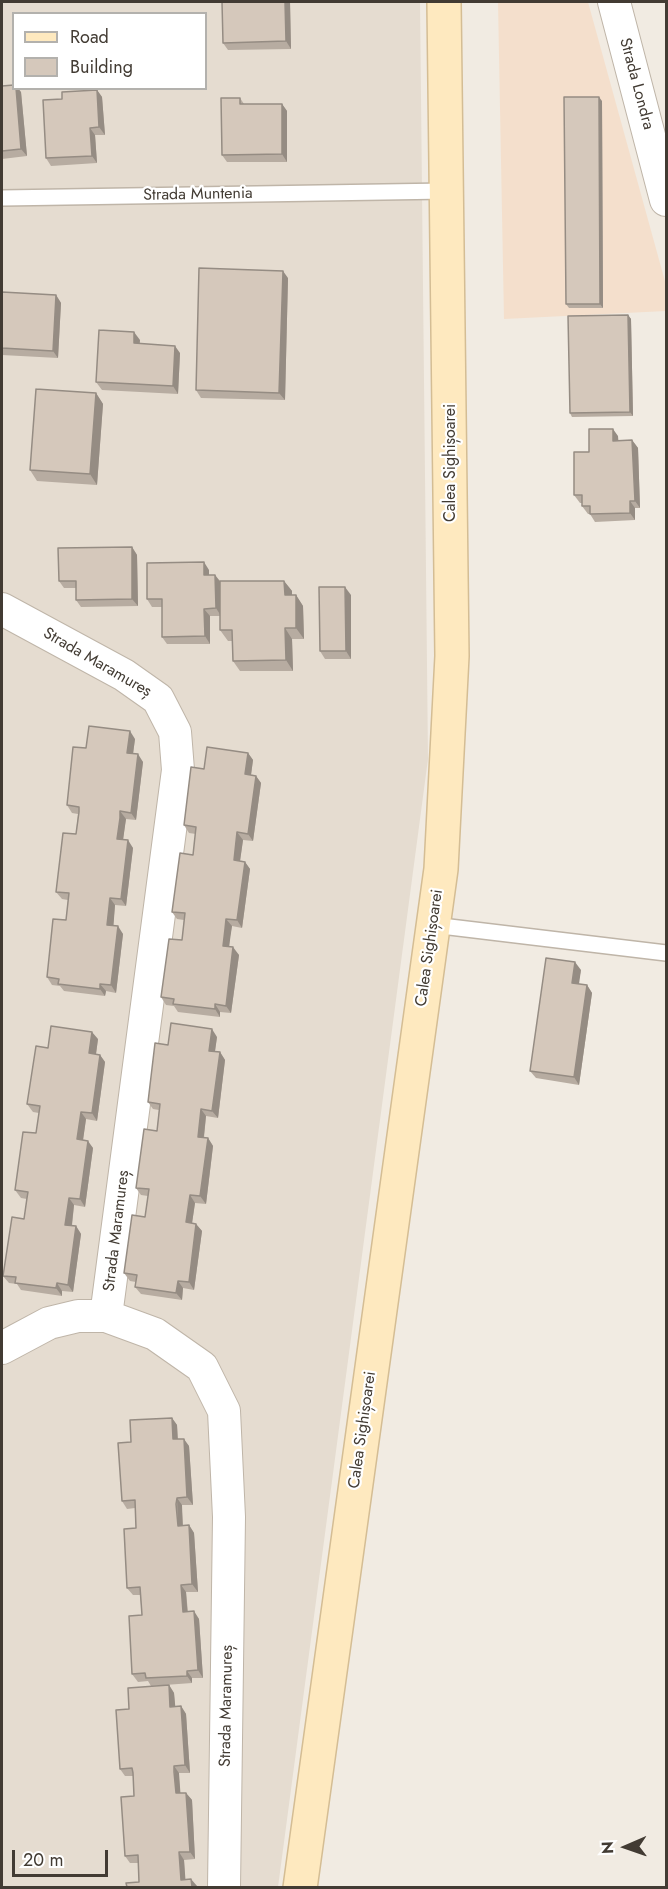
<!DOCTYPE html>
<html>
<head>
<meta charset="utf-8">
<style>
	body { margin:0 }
	#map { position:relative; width:668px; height:1889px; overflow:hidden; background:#f1ebe2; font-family:Jost,sans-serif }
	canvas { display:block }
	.frame { position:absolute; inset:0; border:3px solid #423b33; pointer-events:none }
	.legend { position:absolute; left:12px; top:12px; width:195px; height:78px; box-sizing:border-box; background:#fff; border:2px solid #b3b1ad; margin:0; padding:8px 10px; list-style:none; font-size:18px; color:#423b33 }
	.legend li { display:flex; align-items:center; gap:12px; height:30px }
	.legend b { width:30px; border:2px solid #b3b1ad }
	.north { position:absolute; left:596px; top:1817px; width:60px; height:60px; -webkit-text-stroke:4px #fff; paint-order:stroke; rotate:268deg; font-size:16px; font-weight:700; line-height:24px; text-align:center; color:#423b33 }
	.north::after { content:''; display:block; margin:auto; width:21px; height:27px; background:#423b33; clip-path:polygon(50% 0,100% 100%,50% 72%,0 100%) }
	.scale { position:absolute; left:12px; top:1850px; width:96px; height:27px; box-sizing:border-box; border:3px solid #423b33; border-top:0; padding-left:8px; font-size:18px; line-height:21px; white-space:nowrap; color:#423b33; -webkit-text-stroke:4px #fff; paint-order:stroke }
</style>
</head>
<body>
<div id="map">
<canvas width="668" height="1889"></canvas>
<div class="frame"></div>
<ul class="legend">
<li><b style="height:8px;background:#fee9bf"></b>Road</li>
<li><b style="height:16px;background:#d5c8bb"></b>Building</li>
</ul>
<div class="north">N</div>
<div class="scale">20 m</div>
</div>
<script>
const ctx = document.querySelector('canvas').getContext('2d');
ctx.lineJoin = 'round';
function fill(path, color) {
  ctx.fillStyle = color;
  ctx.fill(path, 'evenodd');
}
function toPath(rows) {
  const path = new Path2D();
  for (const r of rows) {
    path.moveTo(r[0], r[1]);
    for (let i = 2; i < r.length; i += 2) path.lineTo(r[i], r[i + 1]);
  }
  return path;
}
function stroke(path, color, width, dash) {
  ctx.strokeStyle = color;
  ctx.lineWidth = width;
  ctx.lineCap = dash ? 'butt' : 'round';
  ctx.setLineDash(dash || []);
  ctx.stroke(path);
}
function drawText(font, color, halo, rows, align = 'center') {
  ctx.font = font + ' Jost,sans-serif';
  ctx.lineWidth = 4.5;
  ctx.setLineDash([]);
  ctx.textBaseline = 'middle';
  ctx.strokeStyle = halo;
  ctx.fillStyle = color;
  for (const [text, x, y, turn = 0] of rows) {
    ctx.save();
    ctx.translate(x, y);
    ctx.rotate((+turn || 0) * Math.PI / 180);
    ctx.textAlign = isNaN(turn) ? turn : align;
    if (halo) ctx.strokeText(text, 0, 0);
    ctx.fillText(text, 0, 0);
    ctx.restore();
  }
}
const residential = toPath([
	[2,2,420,2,428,759,278,1887,2,1888],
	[14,14,206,14,206,88,14,88]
]);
const commercial = toPath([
	[498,2,588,2,666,285,666,311,504,319]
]);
const service = toPath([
	[2,198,447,191],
	[433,925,666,953]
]);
const minor = toPath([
	[614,2,666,200],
	[2,609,124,675,158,699,175,732,178,770,106,1316],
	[2,1348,49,1323,78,1316,106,1316,155,1334,202,1367,224,1411,229,1517,224,1888]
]);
const secondary = toPath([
	[300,1888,441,869,452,656,444,2]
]);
const wall = toPath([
	[290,2,291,49,228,50,223,43],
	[2,86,21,92,27,156,2,159],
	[97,90,102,97,105,135,95,135,97,163,51,166,46,158,62,99],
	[240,98,244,104,282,104,287,111,287,162,227,162,222,155],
	[602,101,603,308,569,308,566,304],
	[288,278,285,400,201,398,196,390],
	[2,292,56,295,61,303,58,358,2,355],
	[628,315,631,319,633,416,572,417,570,413],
	[140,340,139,344,180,353,178,394,102,390,96,382],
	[96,393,103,404,97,485,37,481,30,470],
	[618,436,618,441,632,440,638,448,640,508,635,508,635,520,595,522,590,514,588,514,582,506,582,503,580,503,574,495,589,452],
	[132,547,137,555,138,606,81,607,76,600,76,588,64,588,59,581],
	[209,570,209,575,215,575,220,581,284,581,292,591,292,595,296,595,303,606,304,639,292,639,293,671,240,671,233,661,232,641,228,641,220,630,220,616,210,616,210,644,167,644,162,637,162,607,152,607,147,599],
	[351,595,351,659,325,659,320,651],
	[135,739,133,754,143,762,136,820,126,819,125,825,123,840,133,848,126,906,115,905,113,926,123,934,116,993,106,991,105,996,64,991,60,986,52,985,47,977,66,920,68,900,62,899,56,892,76,834,78,814,72,813,67,805,86,748],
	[248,753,253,760,251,775,256,776,261,783,253,841,243,840,240,861,245,862,250,869,242,928,232,926,230,936,229,947,239,955,231,1013,220,1012,220,1017,178,1012,174,1006,166,1005,161,997,182,940,184,920,177,919,172,912,193,855,196,834,189,833,184,825,204,769],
	[581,970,578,984,587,985,592,993,579,1085,536,1078,530,1071],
	[217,1037,215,1051,220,1052,225,1060,218,1118,206,1116,204,1138,208,1138,213,1146,206,1204,195,1203,192,1223,196,1224,202,1231,194,1290,183,1288,182,1300,141,1294,135,1287,136,1282,130,1281,124,1273,145,1217,148,1196,141,1195,136,1188,157,1131,159,1110,153,1109,148,1102,168,1045],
	[98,1039,96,1054,100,1055,105,1062,97,1121,86,1119,83,1140,93,1148,85,1207,74,1205,72,1226,76,1226,81,1234,73,1292,62,1291,62,1296,21,1290,17,1284,9,1283,3,1276,24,1219,27,1199,21,1198,15,1190,36,1133,39,1113,33,1112,27,1104],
	[172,1418,177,1425,178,1439,189,1446,193,1505,182,1505,182,1512,183,1526,189,1525,194,1533,198,1592,186,1592,188,1612,199,1619,203,1678,192,1678,192,1683,151,1686,148,1681,138,1682,132,1674,142,1615,140,1595,133,1595,127,1588,136,1528,135,1508,127,1509,122,1501,131,1442],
	[169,1685,174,1693,175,1706,181,1706,186,1714,190,1773,179,1773,179,1779,180,1793,186,1793,192,1800,195,1859,184,1860,185,1879,197,1886,139,1882,138,1863,130,1863,125,1856,134,1796,133,1776,125,1776,120,1769,129,1709]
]);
const shadedWall = toPath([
	[285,2,290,2,291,49,286,41],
	[16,88,18,88,21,92,27,156,21,149],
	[97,90,102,97,105,135,99,127],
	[599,97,602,101,603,308,600,304],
	[282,104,287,111,287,162,282,154],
	[90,128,95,135,97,163,92,156],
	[283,271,288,278,285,400,279,393],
	[56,295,61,303,58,358,53,351],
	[628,315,631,319,633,416,630,412],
	[134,332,140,340,139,351,134,343],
	[175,346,180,353,178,394,173,386],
	[96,393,103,404,97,485,90,474],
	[613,429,618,436,619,448,613,441],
	[632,440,638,448,640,508,635,501],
	[630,501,635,508,635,520,630,513],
	[132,547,137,555,138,606,132,599],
	[204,562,209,570,209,583,204,575],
	[215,575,221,583,221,616,216,608],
	[284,581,292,591,292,606,285,595],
	[345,587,351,595,351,659,346,651],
	[296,595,303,606,304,639,296,628],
	[204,609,210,616,210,644,205,636],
	[285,628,292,639,293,671,286,660],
	[130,731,135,739,132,761,127,753],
	[248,753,253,760,250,782,245,774],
	[138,754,143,762,136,820,131,813],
	[256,776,261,783,253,841,248,834],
	[120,811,126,819,122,847,117,839],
	[237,832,243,840,239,868,234,860],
	[128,840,133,848,126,906,121,899],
	[245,862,250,869,242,928,237,920],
	[110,898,115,905,113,932,107,925],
	[226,919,232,926,228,954,223,946],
	[118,926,123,934,116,993,111,985],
	[233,947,239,955,231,1013,226,1006],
	[575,962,581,970,578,991,572,983],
	[100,984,106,991,105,996,100,989],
	[587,985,592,993,579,1085,574,1077],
	[215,1004,220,1012,220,1017,215,1009],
	[212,1029,217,1037,214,1058,209,1051],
	[92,1032,98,1039,95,1061,89,1053],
	[220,1052,225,1060,218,1118,212,1111],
	[100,1055,105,1062,97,1121,92,1113],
	[201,1109,206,1116,203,1144,198,1137],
	[81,1112,86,1119,82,1147,77,1139],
	[208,1138,213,1146,206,1204,200,1196],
	[88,1141,93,1148,85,1207,80,1199],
	[190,1195,195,1203,191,1230,186,1222],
	[69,1198,74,1205,71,1232,65,1225],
	[196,1224,202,1231,194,1290,189,1282],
	[76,1226,81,1234,73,1292,68,1285],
	[178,1281,183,1288,182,1300,176,1293],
	[57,1283,62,1291,62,1296,56,1288],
	[172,1418,177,1425,178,1447,173,1439],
	[184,1439,189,1446,193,1505,187,1497],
	[177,1498,182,1505,183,1533,178,1526],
	[189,1525,194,1533,198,1592,192,1584],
	[181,1585,186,1592,188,1620,183,1612],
	[194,1611,199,1619,203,1678,198,1670],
	[187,1671,192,1678,192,1683,187,1676],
	[169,1685,174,1693,176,1714,170,1707],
	[181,1706,186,1714,190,1773,185,1765],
	[174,1766,179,1773,181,1801,176,1793],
	[186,1793,192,1800,195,1859,190,1852],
	[179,1852,184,1860,186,1887,181,1880],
	[191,1879,197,1886,197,1887,192,1887]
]);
const building = toPath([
	[222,2,285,2,286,41,223,43,222,2],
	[14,85,14,88,16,88,21,149,2,151,2,86,14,85],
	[97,90,99,127,90,128,92,156,46,158,43,100,62,99,62,92,97,90],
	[564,97,599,97,600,304,566,304,564,97],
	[221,98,240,98,240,104,282,104,282,154,222,155,221,98],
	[199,268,283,271,279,393,196,390,199,268],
	[2,292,56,295,53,351,2,348,2,292],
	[628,315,630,412,570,413,568,316,628,315],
	[99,330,134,332,134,343,175,346,173,386,96,382,99,330],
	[36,389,96,393,90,474,30,470,36,389],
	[589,429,613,429,613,441,632,440,635,501,630,501,630,513,590,514,590,506,582,506,582,495,574,495,574,452,589,452,589,429],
	[132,547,132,599,76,600,76,581,59,581,58,548,132,547],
	[204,562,204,575,215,575,216,608,204,609,205,636,162,637,162,599,147,599,147,563,204,562],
	[220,581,284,581,285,595,296,595,296,628,285,628,286,660,233,661,232,630,220,630,220,581],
	[319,587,345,587,346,651,320,651,319,587],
	[89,726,130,731,127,753,138,754,131,813,120,811,120,818,117,839,128,840,121,899,110,898,107,925,118,926,111,985,100,984,100,989,58,984,59,979,47,977,53,919,66,920,69,893,56,892,63,833,76,834,79,812,79,807,67,805,73,747,86,748,89,726],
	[207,747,248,753,245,774,256,776,248,834,237,832,234,860,245,862,237,920,226,919,225,929,223,946,233,947,226,1006,215,1004,215,1009,173,1004,174,999,161,997,169,939,182,940,185,913,172,912,180,853,193,855,196,827,184,825,191,767,204,769,207,747],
	[546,958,575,962,572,983,587,985,574,1077,530,1071,546,958],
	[171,1023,212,1029,209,1051,220,1052,212,1111,201,1109,198,1137,208,1138,200,1196,190,1195,186,1222,196,1224,189,1282,178,1281,176,1293,135,1287,137,1275,124,1273,132,1215,145,1217,149,1189,136,1188,144,1129,157,1131,160,1104,148,1102,155,1043,168,1045,171,1023],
	[51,1026,92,1032,89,1053,100,1055,92,1113,81,1112,77,1139,88,1141,80,1199,69,1198,65,1225,76,1226,68,1285,57,1283,56,1288,15,1283,16,1277,3,1276,12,1217,24,1219,27,1198,28,1192,15,1190,23,1132,36,1133,40,1106,27,1104,36,1046,48,1048,51,1026],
	[172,1418,173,1439,184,1439,187,1497,177,1498,176,1504,178,1526,189,1525,192,1584,181,1585,183,1612,194,1611,198,1670,187,1671,187,1676,146,1678,145,1673,132,1674,129,1616,142,1615,140,1587,127,1588,124,1529,136,1528,135,1500,122,1501,118,1443,131,1442,130,1420,172,1418],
	[169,1685,170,1707,181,1706,185,1765,174,1766,174,1772,176,1793,186,1793,190,1852,179,1852,181,1880,191,1879,192,1887,127,1887,126,1883,139,1882,138,1855,125,1856,121,1797,134,1796,133,1773,132,1768,120,1769,116,1710,129,1709,128,1688,169,1685]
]);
const streetNames = [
	["Strada Londra",636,84,75],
	["Strada Muntenia",198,195,-1],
	["Calea Sighișoarei",451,463,-90],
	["Strada Maramureș",97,663,30],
	["Calea Sighișoarei",430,948,-82],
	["Strada Maramureș",117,1231,-83],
	["Calea Sighișoarei",363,1430,-82],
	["Strada Maramureș",227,1706,-89]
];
fill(residential, '#e5dcd0');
fill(commercial, '#f4dfcc');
stroke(service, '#bfb5a8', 18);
stroke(minor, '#bfb5a8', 34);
stroke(secondary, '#d4bd94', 36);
stroke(service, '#fff', 15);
stroke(minor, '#fff', 32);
stroke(secondary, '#fee9bf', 33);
fill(wall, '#b7aca1');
fill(shadedWall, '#958c83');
fill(building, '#d5c8bb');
stroke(building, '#958c83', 1.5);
drawText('16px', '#423b33', '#fff', streetNames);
</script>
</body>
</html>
